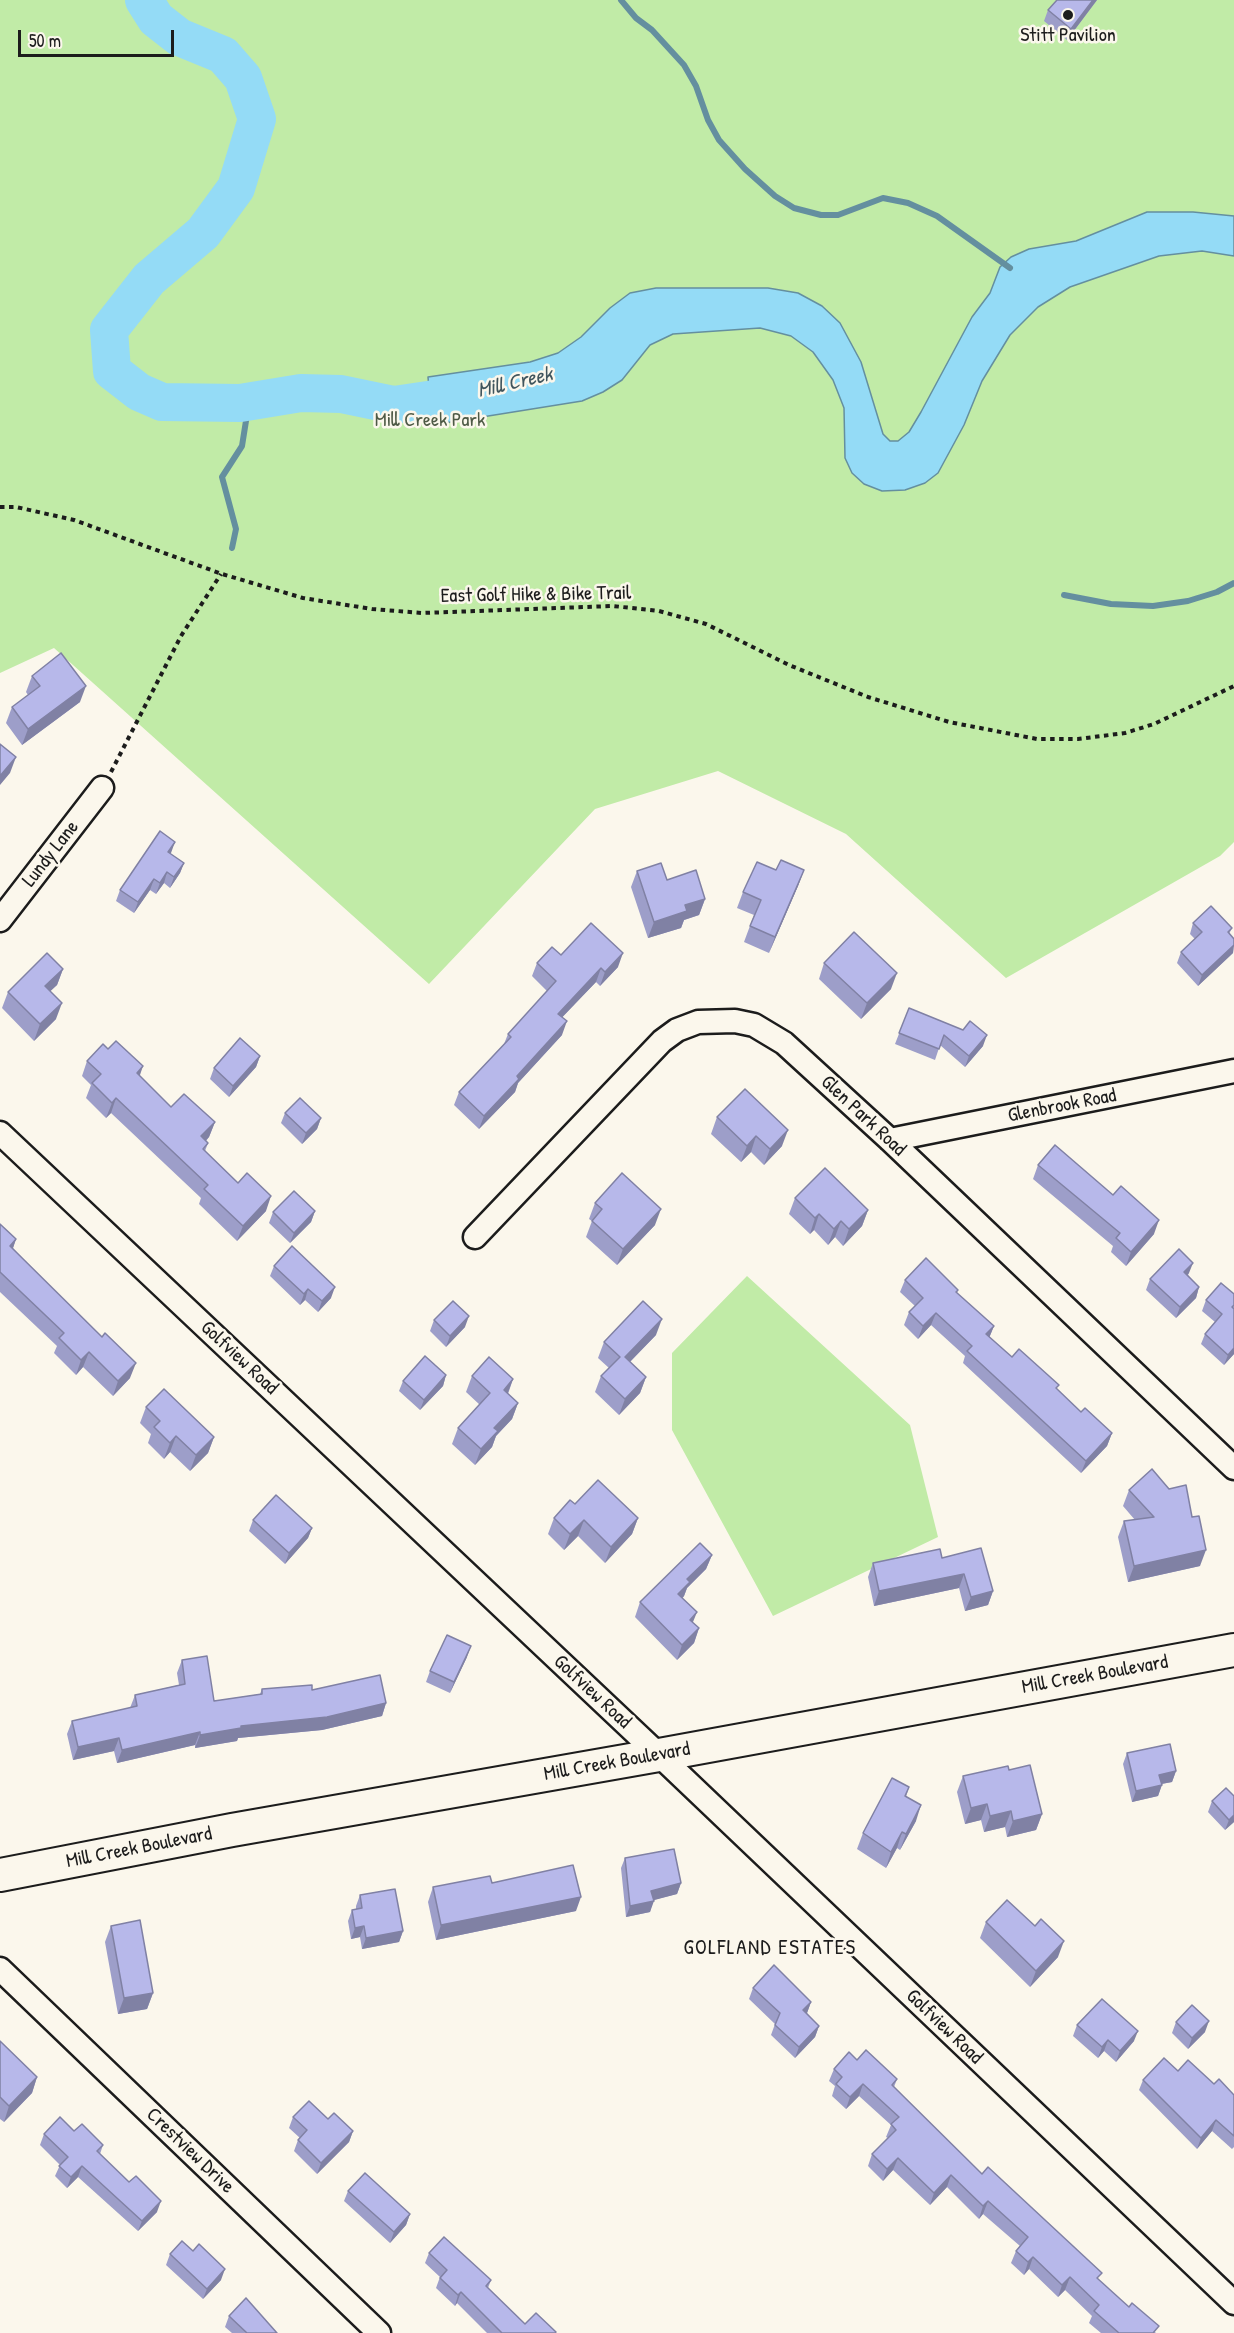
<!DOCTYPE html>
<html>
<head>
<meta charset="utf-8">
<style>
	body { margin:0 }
	#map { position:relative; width:1234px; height:2333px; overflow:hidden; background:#fbf7ec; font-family:"Patrick Hand",sans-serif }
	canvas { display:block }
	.scale { position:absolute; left:18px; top:30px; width:156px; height:27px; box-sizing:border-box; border:3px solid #1c1c1c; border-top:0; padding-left:8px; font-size:18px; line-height:21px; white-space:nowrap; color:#1c1c1c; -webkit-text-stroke:4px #fbf7ec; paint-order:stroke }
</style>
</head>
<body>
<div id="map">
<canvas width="1234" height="2333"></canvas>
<div class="scale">50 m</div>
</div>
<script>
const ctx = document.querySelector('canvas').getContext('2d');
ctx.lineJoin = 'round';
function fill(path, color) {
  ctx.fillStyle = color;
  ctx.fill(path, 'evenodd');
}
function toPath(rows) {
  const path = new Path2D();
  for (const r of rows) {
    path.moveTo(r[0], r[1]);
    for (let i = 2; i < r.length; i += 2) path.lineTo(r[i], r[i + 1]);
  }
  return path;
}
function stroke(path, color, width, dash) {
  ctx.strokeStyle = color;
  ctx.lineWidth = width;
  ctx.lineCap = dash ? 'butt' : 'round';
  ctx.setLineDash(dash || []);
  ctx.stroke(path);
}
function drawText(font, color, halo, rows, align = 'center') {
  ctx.font = font + ' "Patrick Hand",sans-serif';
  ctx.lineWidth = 5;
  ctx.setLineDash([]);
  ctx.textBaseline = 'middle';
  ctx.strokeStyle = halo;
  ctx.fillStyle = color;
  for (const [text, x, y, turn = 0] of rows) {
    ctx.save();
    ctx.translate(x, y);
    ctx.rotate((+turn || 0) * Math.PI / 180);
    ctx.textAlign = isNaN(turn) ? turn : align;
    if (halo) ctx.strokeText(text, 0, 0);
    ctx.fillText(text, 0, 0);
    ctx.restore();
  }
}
const green = toPath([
	[0,0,1234,0,1234,842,1220,856,1006,978,846,834,718,771,595,809,429,984,54,648,0,673],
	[747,1276,910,1425,938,1537,773,1616,672,1430,672,1353]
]);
const water = toPath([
	[1147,212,1193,212,1234,216,1234,256,1202,251,1159,256,1070,287,1038,307,1010,335,982,381,964,425,938,473,925,483,905,490,882,491,864,484,852,473,845,458,844,408,833,380,813,352,791,336,760,328,673,334,650,345,622,380,603,392,582,401,432,425,428,377,530,362,558,353,581,337,610,308,630,293,656,288,768,288,798,293,822,306,840,323,861,362,883,434,890,441,898,441,909,432,921,412,972,317,990,293,1000,267,1011,257,1029,249,1076,241,1147,212]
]);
const stream = toPath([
	[621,0,636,18,652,30,684,65,696,86,708,120,719,140,745,169,775,196,794,208,821,215,838,215,883,198,908,203,937,216,1010,268],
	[232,548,236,529,222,477,242,446,249,402],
	[1064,595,1111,604,1153,606,1188,601,1217,592,1234,583]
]);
const river = toPath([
	[144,0,156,19,179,37,223,55,243,78,257,119,236,188,203,233,149,279,109,330,112,371,139,392,162,402,240,403,301,393,341,394,394,405,482,392]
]);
const path = toPath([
	[0,507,16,507,74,520,222,574,303,598,372,609,422,613,613,606,659,611,706,624,789,665,868,697,949,722,1037,739,1078,739,1125,733,1154,724,1234,686],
	[111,772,181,636,221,574]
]);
const street = toPath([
	[0,920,102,788],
	[0,1133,659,1755,1234,2303],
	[890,1140,1234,1071],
	[475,1237,662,1041,677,1030,698,1022,735,1021,754,1025,784,1043,890,1140,1234,1468],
	[0,1969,379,2333]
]);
const secondary = toPath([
	[0,1875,232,1830,659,1755,1234,1650]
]);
const wall = toPath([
	[1097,0,1067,40,1044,21,1048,10],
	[32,676,80,702,22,745,6,723,12,707,28,695,26,692],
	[171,854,184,863,180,873,170,888,164,883,156,894,150,890,134,913,116,901,120,890],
	[776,870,804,870,798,886,769,953,744,942,754,915,737,908,743,892],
	[637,871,667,880,705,899,699,915,684,920,681,928,648,938,631,887],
	[1193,923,1232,928,1229,934,1234,939,1233,953,1198,986,1177,963,1181,952,1195,939,1190,934],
	[537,963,618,967,600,986,596,982,562,1017,562,1035,518,1083,515,1092,479,1129,454,1105,459,1092,504,1044,508,1034,547,991,532,976],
	[824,963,891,989,861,1019,819,979],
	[63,969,57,985,50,991,56,1019,34,1041,2,1008,8,992],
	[909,1008,963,1030,983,1046,965,1067,940,1045,935,1060,895,1044],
	[260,1056,256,1067,229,1097,210,1079,214,1068],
	[87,1061,139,1076,171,1107,215,1122,209,1137,206,1141,208,1143,205,1151,266,1211,237,1241,199,1204,201,1198,111,1113,106,1118,86,1098,91,1085,82,1076],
	[285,1113,321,1118,317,1129,302,1144,281,1123],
	[717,1117,782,1146,764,1165,751,1152,741,1162,711,1134],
	[1038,1165,1154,1234,1126,1266,1111,1252,1113,1246,1033,1179],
	[795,1198,868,1210,862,1226,843,1246,835,1237,828,1245,814,1230,810,1234,789,1214],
	[595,1203,655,1225,617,1265,586,1237,592,1221,589,1219],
	[315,1211,311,1222,290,1243,269,1223,273,1212],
	[0,1224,16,1239,13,1248,130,1378,113,1396,83,1367,76,1375,54,1353,57,1346,0,1292],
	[274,1266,331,1298,318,1312,305,1300,300,1305,270,1276],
	[1189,1273,1188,1275,1199,1287,1196,1298,1176,1318,1146,1290,1150,1279],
	[905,1280,958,1290,957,1293,994,1326,989,1338,1012,1357,1057,1390,1081,1412,1112,1433,1107,1446,1081,1473,963,1363,965,1356,931,1325,918,1339,904,1325,909,1312,915,1306,900,1292],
	[1234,1294,1234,1354,1224,1365,1201,1344,1205,1334,1215,1322,1202,1311,1206,1300],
	[434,1320,465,1327,446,1347,430,1331],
	[656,1335,630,1362,646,1377,640,1393,619,1415,595,1392,601,1376,609,1368,598,1358,604,1342],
	[446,1375,443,1386,420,1410,399,1391,403,1381],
	[472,1376,513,1379,508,1394,518,1403,512,1419,496,1436,492,1447,475,1465,452,1444,458,1428,480,1405,466,1392],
	[146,1407,214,1437,208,1453,190,1471,170,1452,164,1459,148,1443,151,1434,140,1423],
	[1129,1490,1200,1566,1128,1582,1118,1537,1124,1521,1135,1520,1123,1506],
	[575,1504,638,1518,632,1534,605,1563,578,1536,564,1550,548,1534,554,1518],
	[253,1520,312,1528,308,1538,285,1564,249,1531],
	[712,1555,706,1569,687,1588,684,1596,682,1599,693,1623,699,1628,694,1643,677,1660,635,1617,640,1602],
	[942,1558,993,1591,988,1605,965,1611,959,1588,874,1606,868,1577,873,1563],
	[467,1657,450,1693,426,1682,430,1671],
	[182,1660,214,1701,260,1694,262,1689,312,1690,386,1703,382,1716,322,1730,238,1738,237,1741,195,1748,195,1745,117,1763,114,1751,73,1760,67,1734,72,1721,130,1708,135,1695,179,1685,177,1673],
	[1127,1753,1176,1771,1172,1782,1162,1784,1158,1796,1132,1802,1123,1764],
	[1009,1770,1042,1814,1036,1830,1007,1837,1005,1827,984,1832,981,1820,965,1824,957,1792,963,1776],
	[909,1787,906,1797,916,1821,900,1850,897,1848,886,1868,857,1849,863,1833],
	[1234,1796,1234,1822,1225,1830,1208,1812,1212,1801],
	[625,1858,681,1883,677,1894,653,1900,650,1912,626,1917,621,1868],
	[433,1887,576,1911,436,1940,428,1902],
	[360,1895,403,1931,399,1942,362,1949,360,1937,351,1939,348,1921,352,1910,356,1910,356,1906],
	[986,1922,1035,1926,1058,1957,1030,1987,980,1938],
	[111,1926,153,1993,147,2009,118,2014,105,1942],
	[753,1988,811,2002,807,2013,819,2026,815,2037,795,2058,771,2035,775,2024,749,1999],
	[1176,2022,1205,2032,1188,2049,1172,2033],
	[1077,2025,1134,2041,1116,2062,1104,2051,1098,2058,1073,2036],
	[0,2041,37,2077,32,2093,4,2122,0,2119],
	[857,2060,897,2079,894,2087,982,2174,1156,2333,1101,2333,1089,2323,1092,2316,1065,2290,1058,2297,1029,2269,1024,2275,1011,2263,1016,2251,1020,2246,983,2214,979,2219,947,2187,930,2205,893,2170,883,2181,868,2166,872,2154,888,2138,886,2137,891,2125,859,2096,846,2109,832,2096,835,2086,829,2081,834,2069],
	[1178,2071,1214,2084,1234,2095,1234,2147,1232,2149,1212,2131,1197,2149,1139,2090,1143,2080],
	[293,2117,328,2119,353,2131,349,2142,317,2174,294,2151,298,2140,300,2138,289,2128],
	[74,2131,103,2145,100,2154,157,2212,138,2231,78,2177,67,2188,55,2176,60,2165,40,2145,44,2134],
	[348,2191,410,2214,406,2225,390,2243,344,2201],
	[429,2253,491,2280,488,2288,525,2324,555,2333,487,2333,457,2303,455,2306,436,2288,440,2277,425,2263],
	[170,2254,221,2280,203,2299,166,2265],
	[229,2316,277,2333,232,2333,225,2327]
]);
const shadedWall = toPath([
	[1093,0,1097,0,1067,40,1071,29],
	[86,686,80,702,22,745,28,729],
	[16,757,10,773,0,785,0,776],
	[175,842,171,853,165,863,168,852],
	[184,863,180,873,170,888,174,877],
	[804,870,798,886,769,953,775,937],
	[167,872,164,883,156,894,160,883],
	[154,879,150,890,134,913,138,902],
	[705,899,699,915,684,920,681,928,648,938,654,922,685,905],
	[1234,945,1233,953,1198,986,1202,975],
	[623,953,618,967,600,986,605,972],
	[601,968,596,982,553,1027,558,1014],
	[63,969,57,985,39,1002,45,986],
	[897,973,891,989,861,1019,867,1003],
	[62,1003,56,1019,34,1041,40,1024],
	[567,1021,562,1035,518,1083,515,1092,479,1129,484,1116,517,1076],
	[987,1035,983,1046,965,1067,969,1056],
	[260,1056,256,1067,229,1097,233,1086],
	[143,1066,138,1081,137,1073],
	[116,1098,111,1113,106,1118,112,1103],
	[321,1118,317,1129,302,1144,306,1133],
	[215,1122,209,1137,196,1151,201,1136],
	[788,1130,782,1146,764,1165,770,1149],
	[756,1136,751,1152,741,1162,747,1146],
	[271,1196,266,1211,237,1241,243,1226],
	[661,1209,655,1225,617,1265,623,1249],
	[868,1210,862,1226,843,1246,849,1229],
	[315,1211,311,1222,290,1243,294,1233],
	[819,1214,814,1230,810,1234,815,1218],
	[1159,1220,1154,1234,1126,1266,1131,1252],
	[841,1221,835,1237,828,1245,834,1229],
	[16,1239,11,1254,10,1246],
	[1193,1263,1189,1273,1180,1283,1184,1272],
	[335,1287,331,1298,318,1312,322,1301],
	[1199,1287,1196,1298,1176,1318,1180,1307],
	[308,1289,305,1300,300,1305,304,1294],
	[936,1313,931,1325,918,1339,923,1326],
	[469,1316,465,1327,446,1347,450,1336],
	[662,1319,656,1335,619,1373,625,1357],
	[994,1326,989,1338,986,1334],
	[1234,1348,1234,1354,1224,1365,1228,1355],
	[89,1352,83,1367,76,1375,81,1360],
	[136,1363,130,1378,113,1396,118,1381],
	[446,1375,443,1386,420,1410,424,1400],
	[646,1377,640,1393,619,1415,625,1399],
	[513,1379,507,1395,504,1390],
	[518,1403,512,1419,496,1436,492,1447,475,1465,481,1449,494,1428],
	[1112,1433,1107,1446,1081,1473,1086,1461],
	[176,1436,170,1452,164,1459,170,1443],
	[214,1437,208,1453,190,1471,196,1455],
	[638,1518,632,1534,605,1563,611,1547],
	[584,1520,578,1536,564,1550,570,1534],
	[312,1528,308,1538,285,1564,289,1553],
	[1206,1550,1200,1566,1128,1582,1134,1566],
	[712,1555,706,1569,687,1588,684,1596,672,1609,678,1594,687,1579],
	[964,1574,959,1588,874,1606,879,1591],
	[993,1591,988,1605,965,1611,971,1597],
	[697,1612,691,1627,690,1620],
	[699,1628,694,1643,677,1660,682,1645],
	[471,1646,467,1657,450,1693,454,1682],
	[386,1703,382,1716,322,1730,238,1738,237,1741,195,1748,200,1735,241,1726],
	[200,1732,195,1745,117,1763,122,1750],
	[119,1738,114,1751,73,1760,78,1747],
	[1176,1771,1172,1782,1155,1785,1159,1775],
	[1162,1785,1158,1796,1132,1802,1136,1791],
	[987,1804,981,1820,965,1824,971,1808],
	[921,1805,916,1821,900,1850,906,1834],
	[1011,1811,1005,1827,984,1832,990,1816],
	[1042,1814,1036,1830,1007,1837,1013,1821],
	[1234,1815,1234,1822,1225,1830,1229,1820],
	[902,1832,897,1848,886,1868,891,1852],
	[681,1883,677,1894,647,1902,651,1891],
	[581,1897,576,1911,436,1940,441,1925],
	[654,1901,650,1912,626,1917,630,1906],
	[364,1926,360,1937,351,1939,355,1928],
	[403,1931,399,1942,362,1949,366,1938],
	[1064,1941,1058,1957,1030,1987,1036,1971],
	[153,1993,147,2009,118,2014,124,1998],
	[811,2002,807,2013,799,2021,803,2010],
	[1209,2021,1205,2032,1188,2049,1192,2038],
	[819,2026,815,2037,795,2058,799,2047],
	[1138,2031,1134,2041,1116,2062,1120,2051],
	[1108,2040,1104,2051,1098,2058,1102,2047],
	[37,2077,32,2093,4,2122,9,2106],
	[863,2084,859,2096,846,2109,850,2097],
	[1216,2120,1212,2131,1197,2149,1201,2138],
	[353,2131,349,2142,317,2174,321,2163],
	[898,2158,893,2170,883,2181,887,2169],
	[82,2166,78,2177,67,2188,71,2177],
	[951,2175,947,2187,930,2205,934,2193],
	[161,2201,157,2212,138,2231,142,2221],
	[988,2201,983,2214,979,2219,983,2206],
	[410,2214,406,2225,390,2243,394,2232],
	[1033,2257,1029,2269,1024,2275,1028,2262],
	[225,2269,221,2280,203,2299,207,2289],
	[1070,2277,1065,2290,1058,2297,1062,2285],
	[461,2292,457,2303,455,2306,458,2295]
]);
const building = toPath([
	[1057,0,1093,0,1071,29,1048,10,1057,0],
	[61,653,86,686,28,729,12,707,40,686,32,676,61,653],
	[0,744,16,757,0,776,0,744],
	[160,831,175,842,168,852,184,863,174,877,167,872,160,883,154,879,138,902,120,890,160,831],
	[781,860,804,870,775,937,750,926,761,900,743,892,757,862,776,870,781,860],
	[661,863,667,880,696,870,705,899,685,905,687,911,654,922,637,871,661,863],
	[1211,906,1232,928,1228,932,1234,939,1234,945,1202,975,1181,952,1202,932,1193,923,1211,906],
	[591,923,623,953,605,972,601,968,558,1014,567,1021,517,1076,519,1079,484,1116,459,1092,511,1037,508,1034,556,981,537,963,552,947,561,955,591,923],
	[854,932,897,973,867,1003,824,963,854,932],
	[47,953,63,969,45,986,62,1003,40,1024,8,992,47,953],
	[909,1008,963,1030,970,1021,987,1035,969,1056,944,1035,939,1049,899,1033,909,1008],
	[240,1038,260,1056,233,1086,214,1068,240,1038],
	[116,1041,143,1066,137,1073,171,1107,184,1094,215,1122,201,1136,208,1143,203,1149,238,1183,247,1173,271,1196,243,1226,204,1189,208,1185,134,1115,116,1098,112,1103,92,1083,101,1074,87,1061,103,1044,108,1049,116,1041],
	[745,1089,788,1130,770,1149,756,1136,747,1146,717,1117,745,1089],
	[300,1098,321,1118,306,1133,285,1113,300,1098],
	[1055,1145,1113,1195,1121,1186,1159,1220,1131,1252,1116,1238,1120,1233,1038,1165,1055,1145],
	[825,1168,868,1210,849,1229,841,1221,834,1229,819,1214,815,1218,795,1198,825,1168],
	[622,1173,661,1209,623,1249,592,1221,602,1209,595,1203,622,1173],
	[294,1191,315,1211,294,1233,273,1212,294,1191],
	[0,1224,16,1239,10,1246,102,1337,105,1333,136,1363,118,1381,89,1352,81,1360,59,1338,64,1333,0,1272,0,1224],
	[292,1246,335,1287,322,1301,308,1289,304,1294,274,1266,292,1246],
	[1179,1249,1193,1263,1184,1272,1199,1287,1180,1307,1150,1279,1179,1249],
	[926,1258,958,1290,956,1292,994,1326,986,1334,1012,1357,1019,1349,1059,1385,1056,1388,1081,1412,1085,1408,1112,1433,1086,1461,967,1351,972,1346,936,1313,923,1326,909,1312,923,1298,905,1280,926,1258],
	[1221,1283,1234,1294,1234,1305,1232,1307,1234,1309,1234,1348,1228,1355,1205,1334,1222,1314,1206,1300,1221,1283],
	[453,1301,469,1316,450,1336,434,1320,453,1301],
	[643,1301,662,1319,625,1357,646,1377,625,1399,601,1376,620,1357,604,1342,643,1301],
	[425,1356,446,1375,424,1400,403,1381,425,1356],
	[489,1357,513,1379,504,1390,518,1403,494,1428,498,1431,481,1449,458,1428,490,1393,472,1376,489,1357],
	[164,1389,214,1437,196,1455,176,1436,170,1443,154,1427,160,1421,146,1407,164,1389],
	[1152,1469,1169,1489,1186,1485,1192,1517,1199,1516,1206,1550,1134,1566,1124,1521,1154,1517,1129,1490,1152,1469],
	[598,1480,638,1518,611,1547,584,1520,570,1534,554,1518,570,1500,575,1504,598,1480],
	[276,1495,312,1528,289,1553,253,1520,276,1495],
	[700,1543,712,1555,687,1579,690,1582,678,1594,697,1612,690,1620,699,1628,682,1645,640,1602,700,1543],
	[981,1548,993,1591,971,1597,964,1574,879,1591,873,1563,940,1549,942,1558,981,1548],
	[447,1635,471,1646,454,1682,430,1671,447,1635],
	[207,1656,214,1701,262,1694,262,1689,312,1685,312,1690,380,1675,386,1703,327,1717,241,1726,241,1728,200,1735,200,1732,122,1750,119,1738,78,1747,72,1721,137,1706,135,1695,185,1684,182,1660,207,1656],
	[1170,1744,1176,1771,1159,1775,1162,1785,1136,1791,1127,1753,1170,1744],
	[1030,1765,1042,1814,1013,1821,1011,1811,990,1816,987,1804,971,1808,963,1776,1008,1766,1009,1770,1030,1765],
	[892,1778,909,1787,905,1796,921,1805,906,1834,902,1832,891,1852,863,1833,892,1778],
	[1226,1788,1234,1796,1234,1815,1229,1820,1212,1801,1226,1788],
	[674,1849,681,1883,651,1891,654,1901,630,1906,625,1858,674,1849],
	[573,1865,581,1897,441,1925,433,1887,490,1876,492,1883,573,1865],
	[395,1889,403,1931,366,1938,364,1926,355,1928,352,1910,362,1908,360,1895,395,1889],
	[1007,1900,1035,1926,1041,1919,1064,1941,1036,1971,986,1922,1007,1900],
	[140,1920,153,1993,124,1998,111,1926,140,1920],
	[774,1965,811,2002,803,2010,819,2026,799,2047,775,2025,780,2013,753,1988,774,1965],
	[1102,1999,1138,2031,1120,2051,1108,2040,1102,2047,1077,2025,1102,1999],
	[1192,2005,1209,2021,1192,2038,1176,2022,1192,2005],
	[0,2041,37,2077,9,2106,0,2097,0,2041],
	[866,2050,897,2079,892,2085,982,2174,988,2167,1102,2273,1097,2278,1129,2307,1132,2303,1159,2326,1153,2333,1119,2333,1094,2311,1099,2305,1070,2277,1062,2285,1033,2257,1028,2262,1016,2251,1028,2237,988,2201,983,2206,951,2175,934,2193,898,2158,887,2169,872,2154,896,2130,891,2124,899,2117,863,2084,850,2097,836,2084,842,2077,834,2069,849,2052,857,2060,866,2050],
	[1164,2058,1178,2071,1188,2060,1214,2084,1219,2079,1234,2095,1234,2136,1216,2120,1201,2138,1143,2080,1164,2058],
	[309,2101,328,2119,334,2113,353,2131,321,2163,298,2140,307,2130,293,2117,309,2101],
	[60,2117,74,2131,82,2124,103,2145,97,2151,129,2182,136,2176,161,2201,142,2221,82,2166,71,2177,59,2166,68,2157,44,2134,60,2117],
	[365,2173,410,2214,394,2232,348,2191,365,2173],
	[444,2237,491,2280,486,2286,525,2324,536,2313,556,2332,555,2333,502,2333,461,2292,458,2295,440,2278,447,2270,429,2253,444,2237],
	[182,2241,193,2251,199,2244,225,2269,207,2289,170,2254,182,2241],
	[246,2298,277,2333,247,2333,229,2316,246,2298]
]);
const markers = [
	[1068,15,6,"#1c1c1c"]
];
const poiNames = [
	["Stitt Pavilion",1068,36]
];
const parkNames = [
	["Mill Creek Park",430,421]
];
const streetNames = [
	["East Golf Hike & Bike Trail",536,595,-1],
	["Lundy Lane",51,854,-52],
	["Glenbrook Road",1062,1106,-11],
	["Glen Park Road",863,1116,43],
	["Golfview Road",239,1358,43],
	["Mill Creek Boulevard",1095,1675,-10],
	["Golfview Road",592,1692,43],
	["Mill Creek Boulevard",617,1762,-10],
	["Mill Creek Boulevard",139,1848,-11],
	["Golfview Road",944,2027,44],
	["Crestview Drive",190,2151,44]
];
const waterNames = [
	["Mill Creek",515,383,-13]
];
const neighbourhoodNames = [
	["GOLFLAND ESTATES",770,1948]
];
fill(green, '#c1eba7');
fill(water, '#94dbf6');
stroke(water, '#648f9f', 1.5);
stroke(stream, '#648f9f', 6);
stroke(river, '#94dbf6', 38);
stroke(street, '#1c1c1c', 27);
stroke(secondary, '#1c1c1c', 36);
stroke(path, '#1c1c1c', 4, [4.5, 4.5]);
stroke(street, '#fbf7ec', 22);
stroke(secondary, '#fbf7ec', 32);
fill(wall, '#9d9ec9');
fill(shadedWall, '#8081a4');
fill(building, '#b7b8ea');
stroke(building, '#8081a4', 1.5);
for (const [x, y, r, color] of markers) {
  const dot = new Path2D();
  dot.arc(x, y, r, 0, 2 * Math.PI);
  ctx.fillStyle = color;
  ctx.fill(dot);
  stroke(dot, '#fbf7ec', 2);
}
drawText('20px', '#1c1c1c', '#fbf7ec', poiNames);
drawText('20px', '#4e5a46', '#fbf7ec', parkNames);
drawText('20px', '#1c1c1c', '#fbf7ec', streetNames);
drawText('italic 21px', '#40555d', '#fbf7ec', waterNames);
ctx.letterSpacing = '1.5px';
drawText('21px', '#1c1c1c', '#fbf7ec', neighbourhoodNames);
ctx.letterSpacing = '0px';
</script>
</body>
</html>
